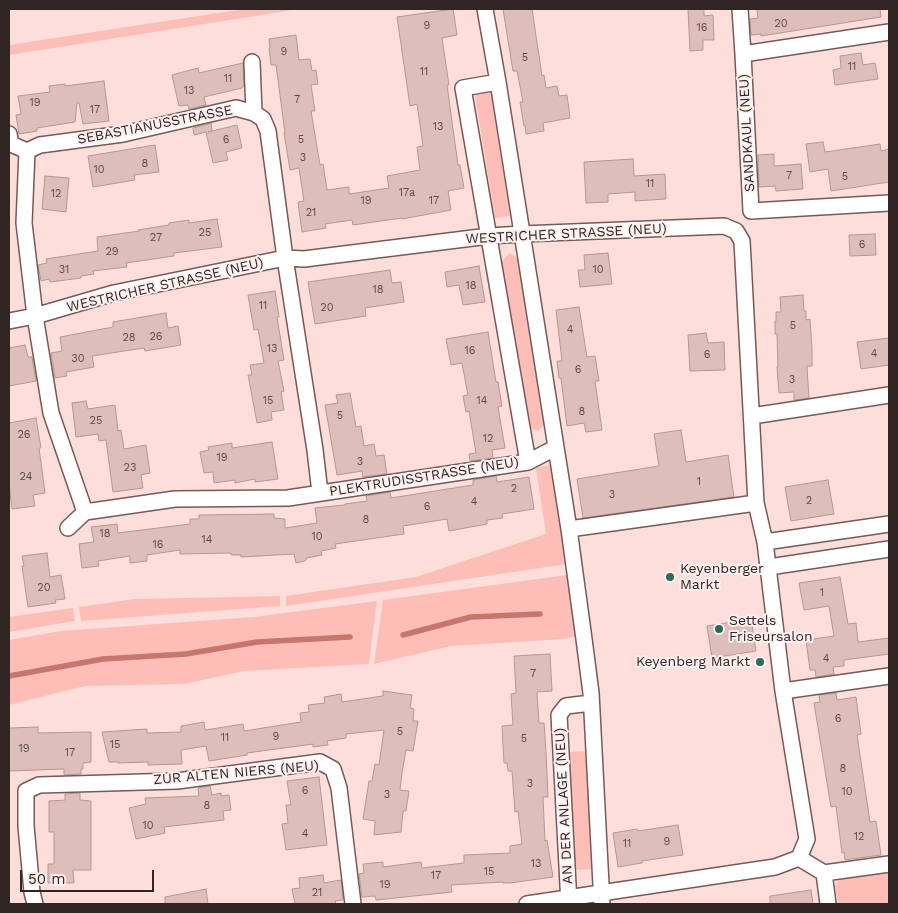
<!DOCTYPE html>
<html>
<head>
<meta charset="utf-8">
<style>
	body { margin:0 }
	#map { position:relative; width:898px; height:913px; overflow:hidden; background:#fededa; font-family:"Work Sans",sans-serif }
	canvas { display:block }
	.frame { position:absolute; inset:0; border:10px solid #312524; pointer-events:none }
	.scale { position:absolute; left:20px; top:870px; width:134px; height:22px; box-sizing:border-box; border:2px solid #312524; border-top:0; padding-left:6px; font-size:15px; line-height:18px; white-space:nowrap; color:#312524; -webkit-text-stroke:4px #fdf0ef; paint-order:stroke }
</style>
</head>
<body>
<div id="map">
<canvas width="898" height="913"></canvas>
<div class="frame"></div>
<div class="scale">50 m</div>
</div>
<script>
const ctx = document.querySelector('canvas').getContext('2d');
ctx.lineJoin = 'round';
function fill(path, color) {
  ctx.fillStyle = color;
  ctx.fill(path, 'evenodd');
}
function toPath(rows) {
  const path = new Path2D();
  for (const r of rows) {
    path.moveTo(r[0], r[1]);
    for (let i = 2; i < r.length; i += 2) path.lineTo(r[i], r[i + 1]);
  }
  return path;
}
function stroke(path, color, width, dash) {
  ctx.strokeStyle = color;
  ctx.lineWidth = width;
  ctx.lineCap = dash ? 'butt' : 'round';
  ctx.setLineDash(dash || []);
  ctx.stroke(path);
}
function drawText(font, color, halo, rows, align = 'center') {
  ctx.font = font + ' "Work Sans",sans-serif';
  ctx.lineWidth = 4;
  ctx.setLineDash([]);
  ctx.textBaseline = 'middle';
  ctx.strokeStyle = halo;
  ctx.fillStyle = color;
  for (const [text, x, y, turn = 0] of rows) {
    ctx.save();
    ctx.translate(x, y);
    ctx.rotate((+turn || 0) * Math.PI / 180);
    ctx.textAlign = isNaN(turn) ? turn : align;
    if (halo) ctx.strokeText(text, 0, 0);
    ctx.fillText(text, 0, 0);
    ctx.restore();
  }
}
const green = toPath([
	[244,9,299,9,9,55,9,45],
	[488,92,491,94,510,216,495,218,475,96,477,95],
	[510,253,519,259,545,416,544,425,538,431,530,428,501,276,502,261],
	[551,465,567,564,286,606,286,596,416,577,546,534,536,468],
	[567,575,578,636,564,639,451,646,374,664,383,600],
	[280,596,280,606,81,621,79,607,135,599],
	[377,601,369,664,244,671,184,684,85,686,9,705,9,640,61,631,254,617],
	[73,608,75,621,9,632,9,617],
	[587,751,593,869,572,870,567,752],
	[889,869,889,904,838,904,835,886,842,876]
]);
const stream = toPath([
	[403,635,471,617,540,614],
	[9,676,103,659,186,654,257,642,350,637]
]);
const building = toPath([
	[453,9,457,35,442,38,449,85,447,85,452,122,458,165,460,165,464,188,448,191,451,210,402,219,402,218,353,225,352,220,325,224,326,228,302,232,298,202,304,201,299,168,290,170,284,133,285,133,276,65,271,65,269,48,270,48,269,39,296,35,299,60,310,59,312,71,316,70,318,84,311,85,315,111,311,111,320,165,323,164,327,190,349,187,349,194,389,188,387,176,420,170,417,147,423,146,417,104,410,106,397,17,453,9],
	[503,9,532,9,542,76,544,75,546,88,557,86,559,96,567,95,570,118,543,123,544,131,526,134,525,126,524,126,520,102,523,102,517,71,513,71,503,9],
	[688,9,704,9,704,16,713,15,714,40,703,40,703,50,690,51,688,9],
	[757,9,880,9,881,17,761,36,761,34,751,35,750,19,758,18,757,9],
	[861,53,863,65,875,63,878,79,835,85,833,70,841,68,840,56,861,53],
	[243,63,244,86,242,87,242,88,204,97,206,105,189,109,188,105,179,106,172,75,198,68,199,73,243,63],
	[104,81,109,121,83,124,79,103,77,103,75,122,37,128,37,131,19,134,16,115,21,114,18,96,50,92,49,86,65,84,65,86,104,81],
	[211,123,212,131,208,132,237,125,242,148,226,152,228,160,213,163,206,132,194,135,193,128,211,123],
	[823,142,825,152,880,144,881,151,889,149,889,182,831,191,828,169,810,172,806,144,823,142],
	[155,145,159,172,134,175,135,180,93,187,88,156,155,145],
	[774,154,774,166,801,164,803,189,776,191,775,186,759,187,758,155,774,154],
	[633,159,634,176,665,174,666,199,635,201,635,192,608,194,608,202,586,203,584,162,633,159],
	[45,176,69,178,66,212,42,209,45,176],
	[217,219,222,247,174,253,174,256,126,263,127,267,93,271,94,274,81,276,81,278,50,282,49,279,41,281,38,265,47,263,46,259,98,251,97,237,139,231,138,230,169,225,169,223,189,220,189,223,217,219],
	[875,234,876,255,850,256,849,235,875,234],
	[608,253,612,284,580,287,578,270,585,270,584,255,608,253],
	[479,266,485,302,463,305,459,285,447,287,445,272,479,266],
	[390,270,392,283,401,282,404,302,365,308,366,316,315,324,308,282,390,270],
	[275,291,279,317,277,317,284,360,278,361,284,391,281,392,284,410,271,412,272,420,257,423,248,375,252,375,250,365,264,363,258,329,254,330,248,295,275,291],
	[803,295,804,311,806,311,806,320,810,319,812,349,812,366,807,366,809,398,794,400,794,392,779,393,777,367,778,367,777,334,775,334,775,321,776,321,776,312,781,312,780,297,803,295],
	[579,307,587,357,595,356,599,381,595,381,602,430,586,432,584,423,567,426,561,378,559,378,557,361,562,361,556,310,579,307],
	[166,313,168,328,178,326,181,345,145,351,144,348,92,356,94,367,66,372,67,376,55,378,51,353,62,351,60,337,113,327,113,322,166,313],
	[488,332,496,382,498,382,502,406,498,407,505,448,492,450,493,458,470,461,469,454,476,453,469,411,466,412,463,396,468,395,462,363,451,365,446,339,488,332],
	[706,333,708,343,724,342,725,370,690,371,688,335,706,333],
	[889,338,889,365,861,369,857,342,889,338],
	[25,345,28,357,32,357,36,381,9,386,9,348,25,345],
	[350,393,356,427,361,426,364,446,374,444,376,456,384,455,387,474,363,477,362,471,337,475,325,405,338,403,336,395,350,393],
	[86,401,88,409,115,405,118,431,121,430,124,449,146,445,150,473,141,475,143,488,113,492,106,440,99,441,98,434,76,437,72,403,86,401],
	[36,418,41,448,39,448,45,493,33,495,35,506,12,509,9,484,9,423,36,418],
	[681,430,686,462,728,455,734,497,583,518,577,479,659,466,654,434,681,430],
	[272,442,278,479,255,482,255,479,235,483,235,480,214,483,213,472,204,473,200,452,209,450,208,447,232,443,232,448,272,442],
	[496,476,497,482,529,477,534,509,502,514,503,518,487,520,487,524,449,531,447,519,403,526,404,534,335,544,336,548,321,551,322,555,307,558,305,561,296,563,294,554,241,557,241,555,231,555,231,553,180,554,180,550,147,555,147,561,130,563,130,556,98,561,99,566,82,568,79,544,94,542,91,527,117,524,118,533,190,524,190,519,199,519,199,515,274,514,274,518,285,519,285,528,317,523,315,508,345,505,345,504,367,501,366,496,390,492,391,498,473,485,473,480,496,476],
	[828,480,834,514,791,521,785,487,828,480],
	[47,553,50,577,61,575,65,599,55,600,56,603,28,607,22,566,24,566,22,556,47,553],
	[840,577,848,624,856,623,858,642,889,638,889,654,844,660,844,666,833,667,834,674,816,677,815,670,810,670,806,640,834,636,829,606,804,610,799,583,840,577],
	[751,619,756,651,712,658,707,626,751,619],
	[550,654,552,691,537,692,539,723,544,723,546,752,548,797,543,797,545,841,547,840,553,877,510,883,503,883,503,882,451,885,452,892,376,900,375,896,362,897,359,874,364,873,363,864,383,862,383,867,421,862,422,868,464,863,464,855,510,853,510,846,522,844,518,811,515,812,512,771,508,771,507,763,504,763,502,726,513,725,511,694,516,693,514,656,550,654],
	[383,691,412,695,410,708,414,709,413,721,418,721,413,751,406,750,402,773,400,790,409,791,406,811,403,811,401,832,374,835,375,821,363,819,369,781,372,781,375,764,379,765,384,730,346,734,346,738,327,741,328,745,313,747,313,744,247,753,247,755,209,761,206,746,181,750,182,764,148,765,148,762,118,763,118,762,109,762,102,732,147,729,147,733,181,732,181,726,204,722,205,730,243,724,244,731,301,722,300,713,309,712,308,705,325,703,324,697,341,694,342,702,383,696,383,691],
	[836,693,837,700,856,697,861,734,857,735,870,822,876,821,881,855,845,860,844,852,842,853,836,806,831,807,814,703,820,702,819,695,836,693],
	[38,727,38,733,91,732,91,762,83,763,83,769,81,769,81,774,64,775,64,769,9,771,9,728,38,727],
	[319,777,327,845,286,850,282,824,288,823,286,805,291,805,287,781,319,777],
	[210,786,212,795,221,793,221,796,229,795,231,810,223,811,224,820,164,827,165,833,136,839,129,808,146,804,145,798,199,796,198,788,210,786],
	[80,793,80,800,91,801,91,870,73,870,74,883,48,883,48,864,54,864,54,832,49,832,49,801,65,800,65,794,80,793],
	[678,825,683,855,642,861,642,863,618,867,613,833,637,829,638,831,678,825],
	[323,875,324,883,341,880,343,900,335,901,336,904,295,904,292,889,300,888,299,878,323,875],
	[206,889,208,904,165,904,165,897,206,889],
	[811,890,813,904,770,904,770,896,811,890]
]);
const street = toPath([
	[485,9,498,82,569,529,584,639,591,693,602,904],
	[740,9,743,54],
	[889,32,743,54,751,211,889,203],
	[252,62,254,113],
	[498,82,463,88,528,462],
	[9,134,11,144,27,151],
	[9,321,35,316,114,293,285,258,304,259,489,236,522,234,724,226,736,231,742,241,756,503],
	[752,416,889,395],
	[320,493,315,450,285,258,268,131,263,119,254,113,236,108,123,134,40,145,27,151,24,223,35,316,51,413,85,512,175,499,288,498,528,462,555,448],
	[68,528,85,512],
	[765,542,889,524],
	[769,567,889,549],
	[783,691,889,676],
	[799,858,824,873,889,864],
	[824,873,828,904],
	[35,904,32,892,26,826,26,791,39,785,177,781,320,762,333,769,339,788,353,904],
	[527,904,775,867,799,858,807,839,783,691,765,542,756,503,569,529],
	[569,904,559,715,566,706,591,703]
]);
const markers = [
	[670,577,5,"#296b5c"],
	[719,629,5,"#296b5c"],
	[760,662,5,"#296b5c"]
];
const numberNames = [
	["20",781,24],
	["9",427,26],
	["16",702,28],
	["9",284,52],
	["5",525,58],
	["11",852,67],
	["11",424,72],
	["11",228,79],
	["13",189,91],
	["7",297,100],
	["19",35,103],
	["17",95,110],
	["13",438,127],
	["6",226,140],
	["5",301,140],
	["3",303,158],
	["8",145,164],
	["10",99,170],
	["7",789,176],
	["5",845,177],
	["11",650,184],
	["17a",407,193],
	["12",56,194],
	["19",366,201],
	["17",434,201],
	["21",311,213],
	["25",205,233],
	["27",156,238],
	["6",862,245],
	["29",112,252],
	["31",64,270],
	["10",598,270],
	["18",471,286],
	["18",378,290],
	["11",263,306],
	["20",327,308],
	["5",793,326],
	["4",570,330],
	["26",156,337],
	["28",129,338],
	["13",272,349],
	["16",470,351],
	["4",874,354],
	["6",707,355],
	["30",78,359],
	["6",578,370],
	["3",792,380],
	["15",268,401],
	["14",482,401],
	["8",582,412],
	["5",340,416],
	["25",96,421],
	["26",24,435],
	["12",488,439],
	["19",222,458],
	["3",360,462],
	["23",130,468],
	["24",26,477],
	["1",699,482],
	["2",514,489],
	["3",612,495],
	["2",809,501],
	["4",474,502],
	["6",427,507],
	["8",366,520],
	["18",105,534],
	["10",317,537],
	["14",207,540],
	["16",158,545],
	["20",44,588],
	["1",822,593],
	["4",826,659],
	["7",533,674],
	["6",838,719],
	["5",400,732],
	["9",276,737],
	["11",225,738],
	["5",524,739],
	["15",115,745],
	["19",24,749],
	["17",70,753],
	["8",843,769],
	["3",530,784],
	["6",305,791],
	["10",847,792],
	["3",387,795],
	["8",207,806],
	["10",148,826],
	["4",305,834],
	["12",859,837],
	["9",667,842],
	["11",627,844],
	["13",536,864],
	["15",489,872],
	["17",436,876],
	["19",385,885],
	["21",317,893]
];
const streetNames = [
	["SEBASTIANUSSTRASSE",155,125,-11],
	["SANDKAUL (NEU)",747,133,-93],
	["WESTRICHER STRASSE (NEU)",566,234,-3],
	["WESTRICHER STRASSE (NEU)",165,285,-13],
	["PLEKTRUDISSTRASSE (NEU)",424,477,-9],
	["ZUR ALTEN NIERS (NEU)",236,773,-5],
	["AN DER ANLAGE (NEU)",564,806,-93]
];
const poiNames = [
	["Keyenberger",680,569],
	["Markt",680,585],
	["Settels",729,621],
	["Friseursalon",729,637],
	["Keyenberg Markt",750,662,"right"]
];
fill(green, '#fdbeb8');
stroke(stream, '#c6756f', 5.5);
fill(building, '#ddbebb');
stroke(building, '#b49793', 1);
stroke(street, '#755a58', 18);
stroke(street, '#fff', 15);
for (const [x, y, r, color] of markers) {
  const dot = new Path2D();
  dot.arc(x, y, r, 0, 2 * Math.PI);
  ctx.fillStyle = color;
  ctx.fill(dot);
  stroke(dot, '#fdf0ef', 2);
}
drawText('11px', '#5c4b4a', null, numberNames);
drawText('14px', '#312524', '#fdf0ef', streetNames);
drawText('14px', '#312524', '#fdf0ef', poiNames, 'left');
</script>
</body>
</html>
